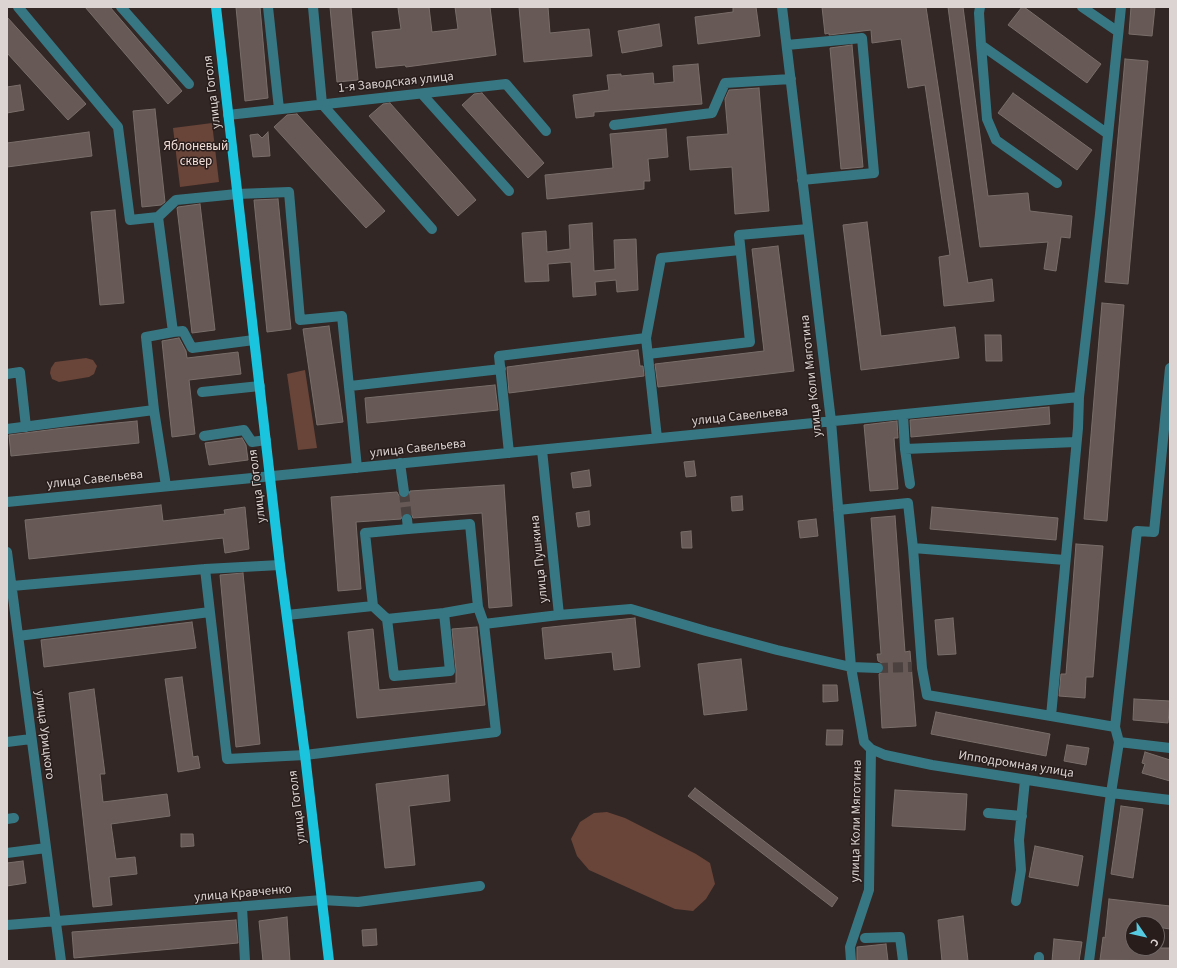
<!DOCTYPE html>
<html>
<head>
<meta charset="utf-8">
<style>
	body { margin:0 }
	#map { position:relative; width:1177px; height:968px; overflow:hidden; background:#322724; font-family:"Source Sans 3",sans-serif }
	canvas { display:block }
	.frame { position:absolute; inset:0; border:8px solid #dbd4d2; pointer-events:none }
	.north { position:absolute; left:1125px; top:916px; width:40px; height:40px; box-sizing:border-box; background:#281d1b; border:1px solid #706664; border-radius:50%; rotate:124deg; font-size:11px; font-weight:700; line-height:16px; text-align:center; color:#dbd4d2 }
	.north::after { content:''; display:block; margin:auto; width:14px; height:18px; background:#55cae0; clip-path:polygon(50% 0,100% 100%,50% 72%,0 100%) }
</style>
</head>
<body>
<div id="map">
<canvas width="1177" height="968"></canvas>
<div class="frame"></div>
<div class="north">С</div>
</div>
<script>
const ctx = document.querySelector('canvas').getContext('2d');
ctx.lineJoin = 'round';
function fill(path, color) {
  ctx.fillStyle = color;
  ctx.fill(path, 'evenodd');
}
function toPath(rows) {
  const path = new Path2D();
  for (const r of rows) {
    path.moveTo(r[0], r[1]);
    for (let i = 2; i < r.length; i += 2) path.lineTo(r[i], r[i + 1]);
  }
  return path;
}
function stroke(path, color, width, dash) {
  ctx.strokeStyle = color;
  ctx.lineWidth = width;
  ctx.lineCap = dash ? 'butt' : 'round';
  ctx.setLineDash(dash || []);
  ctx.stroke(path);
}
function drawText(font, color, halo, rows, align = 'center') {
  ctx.font = font + ' "Source Sans 3",sans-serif';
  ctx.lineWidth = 3;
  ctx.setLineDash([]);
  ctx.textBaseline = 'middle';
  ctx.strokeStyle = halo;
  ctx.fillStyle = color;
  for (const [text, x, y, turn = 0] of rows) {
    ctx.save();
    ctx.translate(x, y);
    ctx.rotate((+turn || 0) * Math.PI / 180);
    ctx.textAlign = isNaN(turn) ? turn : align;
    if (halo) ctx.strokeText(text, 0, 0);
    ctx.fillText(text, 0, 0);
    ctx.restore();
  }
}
const green = toPath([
	[212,123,219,182,180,187,173,128],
	[86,358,93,360,97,366,94,374,89,377,59,382,52,379,50,373,51,368,55,362],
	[305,370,317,448,298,450,287,374],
	[607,812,625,818,696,854,710,863,715,884,706,899,693,911,675,909,589,870,577,856,571,839,580,822,594,813]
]);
const building = toPath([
	[85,7,110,7,182,91,168,104,85,7],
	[236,7,260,7,268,98,245,101,236,7],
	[330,7,351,7,358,80,337,82,330,7],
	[404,7,429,7,432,32,458,29,455,7,490,7,496,55,406,67,405,65,376,68,372,32,401,29,398,8,404,7],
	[519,7,548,7,550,33,589,29,592,56,524,62,519,7],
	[733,7,756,7,760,36,698,44,695,17,733,12,733,7],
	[822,7,926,7,968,283,992,279,994,301,944,306,939,257,950,255,925,85,908,88,901,39,872,43,871,30,829,35,829,33,825,34,822,7],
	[948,7,963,7,988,196,1028,193,1030,211,1072,216,1070,238,1061,237,1056,271,1044,269,1048,242,980,247,948,7],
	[1022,7,1024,7,1101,64,1087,83,1008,25,1022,7],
	[1131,7,1155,7,1152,36,1129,34,1131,7],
	[7,17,86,104,68,120,7,53,7,17],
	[659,24,662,46,622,53,618,31,659,24],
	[852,45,863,167,841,169,830,48,852,45],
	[1125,59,1148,61,1128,284,1105,282,1125,59],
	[698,64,702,104,594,112,594,116,576,118,573,95,609,90,607,75,621,74,621,76,653,73,654,84,674,82,673,66,698,64],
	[20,85,24,110,7,113,7,87,20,85],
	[759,88,769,211,735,214,732,167,690,170,687,137,728,134,725,99,729,90,759,88],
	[482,93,544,163,528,178,462,105,474,94,482,93],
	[1013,93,1092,150,1077,170,998,113,1013,93],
	[390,103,476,200,458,216,369,116,383,104,390,103],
	[155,109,165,202,161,205,142,207,133,111,155,109],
	[297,114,385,211,366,228,274,127,287,115,297,114],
	[666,129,668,157,648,159,650,181,644,181,644,189,547,199,545,175,613,168,610,134,666,129],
	[89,132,92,156,7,167,7,143,89,132],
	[268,132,270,156,253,157,250,135,258,134,262,138,268,132],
	[278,199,291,329,267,332,254,200,278,199],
	[200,204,215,330,192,333,177,208,178,207,200,204],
	[115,210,124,303,100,305,91,212,115,210],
	[867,222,881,336,955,327,959,358,861,370,843,225,867,222],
	[592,223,594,271,615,269,614,240,636,239,638,290,617,292,616,280,595,282,596,295,573,297,571,262,548,264,549,281,525,282,522,233,546,231,547,252,570,249,569,225,592,223],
	[778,246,794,371,658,387,655,364,764,351,752,249,778,246],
	[1102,303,1124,305,1107,521,1084,519,1102,303],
	[329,326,343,422,317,425,303,329,329,326],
	[985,335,1001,335,1002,361,986,361,985,335],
	[179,338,186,351,187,358,238,352,241,374,189,380,195,434,172,437,162,341,179,338],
	[638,350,640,366,643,366,644,376,509,393,507,367,638,350],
	[495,385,498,410,367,423,365,398,495,385],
	[1049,407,1050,424,911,437,910,420,1049,407],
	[137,421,139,443,11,456,9,435,64,428,137,421],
	[897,421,898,438,894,438,898,489,870,491,864,425,897,421],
	[242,438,246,445,248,460,209,465,205,443,242,438],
	[694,461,696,476,686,477,684,462,694,461],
	[589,470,591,486,573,488,571,473,589,470],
	[504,485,512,606,489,608,482,513,413,518,412,515,407,513,403,514,401,519,356,522,361,589,338,591,331,497,397,492,399,496,404,498,408,497,410,491,504,485],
	[742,496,743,510,732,511,731,497,742,496],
	[161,505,163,521,225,514,224,510,245,507,249,549,225,553,223,538,29,559,25,520,161,505],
	[932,507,1058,518,1056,540,930,529,932,507],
	[589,511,590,525,578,527,576,513,589,511],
	[895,516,905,652,910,651,916,726,882,728,879,674,883,672,884,668,882,663,878,661,877,654,881,654,871,518,895,516],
	[816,519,818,536,800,538,798,521,816,519],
	[691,531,692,548,682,548,681,532,691,531],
	[1076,544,1103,546,1093,677,1086,677,1085,698,1059,696,1061,674,1066,674,1076,544],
	[243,573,260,744,236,747,220,575,243,573],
	[635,618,640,667,614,670,612,652,545,659,542,628,635,618],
	[953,618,956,654,938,655,935,620,953,618],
	[192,622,196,648,44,667,41,640,192,622],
	[477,627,485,705,357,718,348,632,373,629,379,690,456,683,456,670,452,629,477,627],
	[741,659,747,710,704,715,698,664,741,659],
	[182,677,193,757,198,756,200,768,178,772,165,679,182,677],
	[823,685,837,685,838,701,823,702,823,685],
	[94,689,105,774,100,774,103,802,167,794,170,816,111,824,116,859,135,857,137,874,109,877,112,905,93,907,69,693,94,689],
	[1134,699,1170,701,1168,723,1133,720,1134,699],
	[936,712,1050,734,1046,756,931,734,936,712],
	[827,730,843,730,842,745,826,745,827,730],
	[1067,745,1089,748,1086,765,1064,761,1067,745],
	[1145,752,1170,760,1170,781,1142,773,1145,764,1142,763,1145,752],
	[448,775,450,801,409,806,415,865,385,868,376,784,448,775],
	[695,788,838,898,832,907,688,796,695,788],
	[895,790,967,794,965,830,892,826,895,790],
	[1121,806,1143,809,1133,878,1111,874,1121,806],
	[181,834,193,834,194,846,181,847,181,834],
	[1035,846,1083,856,1078,886,1029,877,1035,846],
	[23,861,26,883,7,886,7,863,23,861],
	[1109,899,1170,906,1170,929,1157,927,1157,924,1133,924,1133,948,1170,948,1170,961,1100,960,1103,937,1105,938,1109,899],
	[963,916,968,961,942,961,938,920,963,916],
	[287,917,290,961,263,961,259,921,287,917],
	[236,920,238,943,74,958,72,932,236,920],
	[376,929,377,945,363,946,362,930,376,929],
	[1054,939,1082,942,1079,961,1052,961,1054,939],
	[886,944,888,961,857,961,857,947,886,944]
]);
const minorTunnel = toPath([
	[404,492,407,519],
	[878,668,912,667]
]);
const minor = toPath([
	[18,7,118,127,130,220,158,217,176,200,237,194,289,192,300,320,342,316,357,468],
	[121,7,189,84],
	[268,7,279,109],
	[313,7,322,104,432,229],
	[782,7,831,421,851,667,864,742,871,749,885,755,932,765,1111,793,1170,800],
	[980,7,979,13,981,45,1108,134],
	[1082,7,1117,31],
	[787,45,862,38,874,173,802,180],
	[981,45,987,119,996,140,1057,183],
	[422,94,509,191],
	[228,115,506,84,546,131],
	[614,125,712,113,725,83,791,79],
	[173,332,183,331,192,348,254,340],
	[646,338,661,258,740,250],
	[648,354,750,342,739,235,808,229],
	[7,374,20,372,26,427],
	[350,386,501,369],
	[202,392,260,386],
	[154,410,146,337,173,332,158,217],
	[903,415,905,449,1076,442],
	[7,429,154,410,166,486],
	[204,436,244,430,252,442,266,440],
	[905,449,910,484],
	[509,453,499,356,646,338,657,438],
	[400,463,404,492],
	[7,502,1079,397],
	[838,510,908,503,913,548,1065,560],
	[407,519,408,529,470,524,478,607],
	[913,548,922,668,927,695,1051,716],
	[7,552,61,961],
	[205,569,227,759,305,755,496,732,484,624,478,607,444,613,387,619,373,606,287,615],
	[12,586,205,569,280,565],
	[373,606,365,533,408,529],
	[559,615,631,609,706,631,777,650,851,667,878,668],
	[387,619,394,676,450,671,444,613],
	[484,624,559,615,542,450],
	[18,636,210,612],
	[1115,727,1051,716,1078,428,1079,397,1100,214,1121,7],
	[7,742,31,739],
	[1119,742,1170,748],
	[988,813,1022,816],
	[7,819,14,818],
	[7,853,46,848],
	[1016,901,1021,870,1019,840,1025,780],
	[242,907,245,961],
	[7,925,322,900,358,902,480,886],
	[865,938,900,937,903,961],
	[851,961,850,947,869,890,871,749],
	[1039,961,1039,957],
	[1089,961,1111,793,1119,742,1115,727,1137,531,1154,532,1170,368]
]);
const major = toPath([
	[216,7,280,565,305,755,329,961]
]);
const streetNames = [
	["1-я Заводская улица",396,83,-6],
	["улица Гоголя",213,92,-97],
	["улица Коли Мяготина",812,376,-96],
	["улица Савельева",740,417,-6],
	["улица Савельева",418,449,-6],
	["улица Савельева",95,480,-6],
	["улица Гоголя",258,486,-97],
	["улица Пушкина",540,559,-96],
	["улица Урицкого",44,735,83],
	["Ипподромная улица",1016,765,9],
	["улица Гоголя",298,807,-97],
	["улица Коли Мяготина",857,821,-89],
	["улица Кравченко",243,894,-5]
];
const parkNames = [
	["Яблоневый",196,147],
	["сквер",196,162]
];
fill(green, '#694439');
fill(building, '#665956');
stroke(building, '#7a6e6a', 1);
stroke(minorTunnel, '#4b413e', 10, [10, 5]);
stroke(minor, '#377784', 10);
stroke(major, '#1ac4de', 10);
drawText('13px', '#dbd4d2', '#281d1b', streetNames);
drawText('13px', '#f3dfd9', '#281d1b', parkNames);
</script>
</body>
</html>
